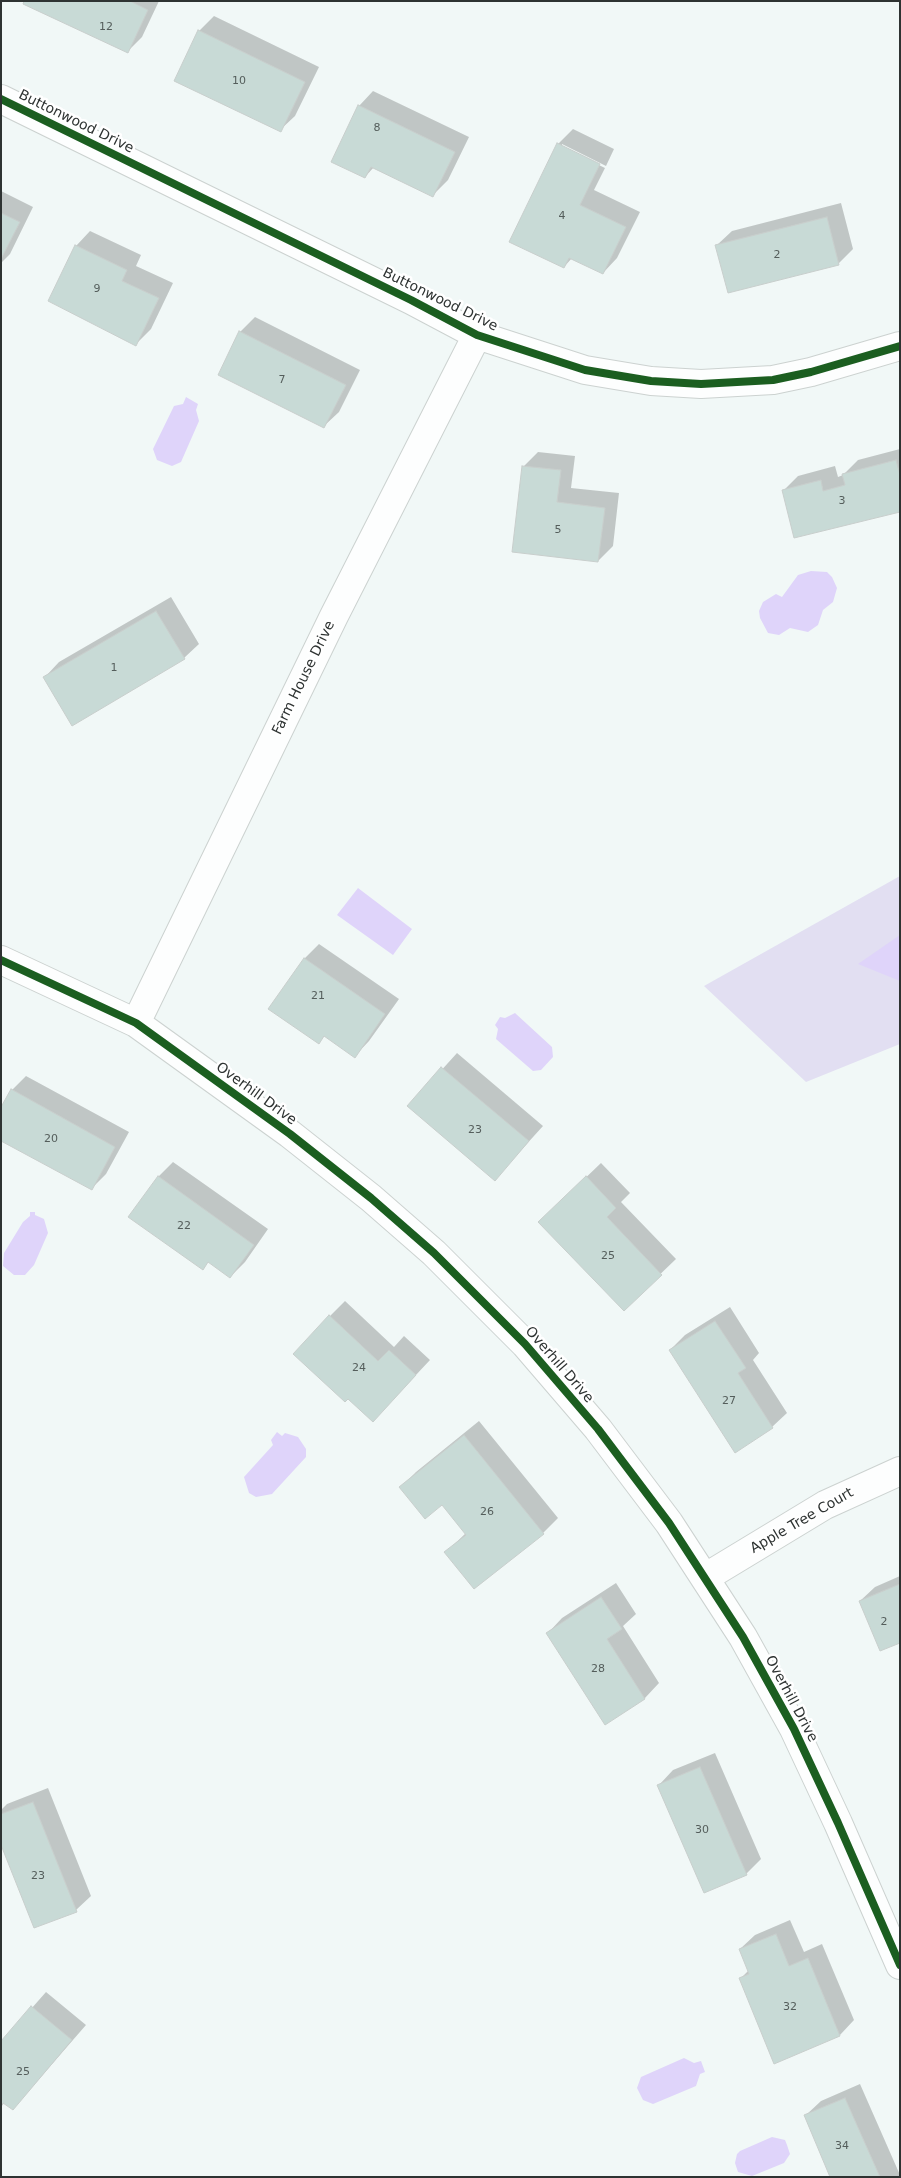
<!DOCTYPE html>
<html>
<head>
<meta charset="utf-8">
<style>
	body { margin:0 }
	#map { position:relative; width:901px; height:2178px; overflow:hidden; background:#f1f8f7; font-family:"DejaVu Sans",sans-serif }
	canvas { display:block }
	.frame { position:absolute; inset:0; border:2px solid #2e3332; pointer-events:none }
</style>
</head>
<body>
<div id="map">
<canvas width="901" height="2178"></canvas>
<div class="frame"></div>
</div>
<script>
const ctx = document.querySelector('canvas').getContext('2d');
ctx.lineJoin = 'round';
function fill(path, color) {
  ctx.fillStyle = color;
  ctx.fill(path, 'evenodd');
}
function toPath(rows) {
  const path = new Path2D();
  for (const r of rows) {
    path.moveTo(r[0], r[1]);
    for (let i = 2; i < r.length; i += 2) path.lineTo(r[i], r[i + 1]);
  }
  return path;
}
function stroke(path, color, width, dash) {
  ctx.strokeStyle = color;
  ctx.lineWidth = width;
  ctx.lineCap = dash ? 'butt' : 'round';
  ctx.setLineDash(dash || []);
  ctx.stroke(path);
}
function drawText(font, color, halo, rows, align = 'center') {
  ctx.font = font + ' "DejaVu Sans",sans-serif';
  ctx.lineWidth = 5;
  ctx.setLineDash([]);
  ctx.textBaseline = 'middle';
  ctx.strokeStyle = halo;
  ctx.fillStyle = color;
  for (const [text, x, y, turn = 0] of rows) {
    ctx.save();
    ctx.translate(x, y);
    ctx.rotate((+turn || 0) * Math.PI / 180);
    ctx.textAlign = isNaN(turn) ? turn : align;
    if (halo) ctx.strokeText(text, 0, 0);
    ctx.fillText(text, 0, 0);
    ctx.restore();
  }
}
const green = toPath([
	[900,876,900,1044,806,1082,704,986]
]);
const water = toPath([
	[186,397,198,404,196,410,199,421,181,462,172,466,157,460,153,449,174,406,183,404],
	[811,571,827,572,832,577,837,588,833,602,823,610,818,625,808,632,790,628,779,635,768,633,760,618,759,611,763,602,776,594,782,597,798,575],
	[358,888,412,929,393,955,337,915],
	[900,935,900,981,858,964],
	[515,1013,552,1047,553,1057,541,1070,533,1071,496,1039,498,1029,495,1025,500,1017,505,1018],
	[30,1212,35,1212,35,1215,44,1219,48,1233,34,1265,25,1275,14,1275,3,1266,4,1253,23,1222,30,1216],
	[277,1432,282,1436,285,1433,298,1437,306,1449,306,1457,272,1494,256,1497,249,1493,244,1477,273,1445,271,1440],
	[684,2058,694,2063,701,2061,705,2072,700,2074,696,2086,653,2104,643,2100,637,2088,641,2077],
	[772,2137,785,2140,787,2145,790,2154,784,2163,752,2176,738,2172,735,2163,737,2154,740,2151]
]);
const shadow = toPath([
	[26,1,159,1,142,37,128,51],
	[214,16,319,67,295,116,280,130,199,31],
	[373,91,469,137,448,180,433,195,374,167,365,177,359,106],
	[573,129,614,149,606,166,562,144,562,147,605,168,594,190,640,212,617,258,603,273,572,258,564,267,558,144],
	[1,191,33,207,10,254,1,263],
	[841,203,853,249,838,264,717,245,732,231],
	[90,231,141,255,136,266,173,283,151,329,136,344,76,246],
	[255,317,360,370,339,412,324,426,240,332],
	[900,449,900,511,783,491,798,476,835,466,838,477,843,475,858,460],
	[538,452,575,456,571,488,619,493,613,546,598,561,524,466],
	[171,597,199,644,184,658,45,677,59,662],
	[319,944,399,999,369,1041,355,1056,325,1035,319,1042,270,1009,305,958],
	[457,1053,543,1126,495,1179,409,1106],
	[26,1076,129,1132,106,1174,91,1189,12,1090],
	[173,1162,268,1229,245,1262,230,1277,209,1261,202,1268,130,1217,159,1176],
	[601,1163,630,1193,621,1202,676,1259,624,1309,554,1208],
	[345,1301,394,1347,404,1336,430,1360,387,1406,330,1316],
	[730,1307,759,1353,753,1360,787,1413,772,1427,670,1350,685,1335],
	[479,1421,558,1518,543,1533,475,1588,446,1552,466,1533,442,1503,401,1487,416,1472],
	[900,1576,900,1642,860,1601,875,1587],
	[616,1583,636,1614,623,1626,659,1683,645,1698,606,1723,548,1633,562,1618],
	[715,1753,761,1859,746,1874,659,1785,673,1770],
	[48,1788,91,1896,76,1910,1,1842,1,1810,7,1804],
	[790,1920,804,1952,822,1944,854,2020,840,2035,775,2062,740,1979,749,1970,740,1949,755,1935],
	[46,1992,86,2025,13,2109,5,2102,1,2107,1,2043],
	[860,2084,900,2175,900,2177,831,2177,806,2115,821,2101]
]);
const building = toPath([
	[24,1,130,1,148,10,128,53,23,4,24,1],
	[198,30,305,82,281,132,174,81,198,30],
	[358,105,455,152,433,197,371,167,365,178,331,162,358,105],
	[557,143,600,164,580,205,626,227,603,274,569,258,564,268,509,242,557,143],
	[1,213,20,222,1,259,1,213],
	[827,217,839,265,728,293,715,245,827,217],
	[75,245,127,270,122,281,159,298,136,346,48,301,75,245],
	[239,331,346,385,324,428,218,375,239,331],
	[896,460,900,475,900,512,794,538,782,490,821,480,823,491,845,485,842,474,896,460],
	[522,466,561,470,557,502,605,508,598,562,512,552,522,466],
	[156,611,185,659,72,726,43,677,156,611],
	[304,958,385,1014,355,1058,324,1036,319,1044,268,1009,304,958],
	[441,1067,529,1141,495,1181,407,1106,441,1067],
	[11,1089,115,1147,92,1190,1,1141,1,1107,11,1089],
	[158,1176,254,1245,230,1278,208,1262,203,1270,128,1217,158,1176],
	[586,1176,616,1208,607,1217,662,1275,624,1311,538,1222,586,1176],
	[329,1315,378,1361,389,1350,416,1375,373,1422,348,1399,345,1402,293,1354,329,1315],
	[715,1321,746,1368,738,1373,773,1428,735,1453,669,1350,715,1321],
	[464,1435,544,1534,474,1589,444,1552,466,1535,442,1505,425,1519,399,1487,464,1435],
	[900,1584,900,1643,880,1651,859,1601,900,1584],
	[601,1597,622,1629,607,1639,645,1699,605,1725,546,1633,601,1597],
	[700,1767,747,1875,704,1893,657,1785,700,1767],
	[33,1802,77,1912,34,1928,1,1845,1,1814,33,1802],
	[776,1934,789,1966,808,1958,840,2036,774,2064,739,1978,749,1974,739,1949,776,1934],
	[31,2006,72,2040,13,2110,3,2103,1,2105,1,2041,31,2006],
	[845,2098,852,2114,880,2177,830,2177,804,2115,845,2098]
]);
const street = toPath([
	[1,99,411,300,477,335,585,370,651,381,701,384,773,380,811,372,900,346],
	[1,960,136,1023,290,1134,371,1198,434,1253,525,1344,598,1429,669,1523,743,1637,794,1729,838,1823,900,1965],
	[136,1023,334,616,477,335],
	[706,1577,825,1505,900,1471]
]);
const cycleway = toPath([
	[1,99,411,300,477,335,585,370,651,381,701,384,773,380,811,372,900,346],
	[1,960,136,1023,290,1134,371,1198,434,1253,525,1344,598,1429,669,1523,743,1637,794,1729,838,1823,900,1965]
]);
const numberNames = [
	["12",106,27],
	["10",239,81],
	["8",377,128],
	["4",562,216],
	["2",777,255],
	["9",97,289],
	["7",282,380],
	["3",842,501],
	["5",558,530],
	["1",114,668],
	["21",318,996],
	["23",475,1130],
	["20",51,1139],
	["22",184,1226],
	["25",608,1256],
	["24",359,1368],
	["27",729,1401],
	["26",487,1512],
	["2",884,1622],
	["28",598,1669],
	["30",702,1830],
	["23",38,1876],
	["32",790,2007],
	["25",23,2072],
	["34",842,2146]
];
const streetNames = [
	["Buttonwood Drive",76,122,26],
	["Buttonwood Drive",440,300,26],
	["Farm House Drive",304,678,-64],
	["Overhill Drive",256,1094,36],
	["Overhill Drive",559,1365,49],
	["Apple Tree Court",802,1521,-30],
	["Overhill Drive",791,1699,62]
];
fill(green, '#e2dff2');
fill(water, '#dfd4fa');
fill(shadow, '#0003');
fill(building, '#c8dad6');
stroke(building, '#c8cecc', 1);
stroke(street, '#ccd2d0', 30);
stroke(street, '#fdfefe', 28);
stroke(cycleway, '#1b5e20', 8);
drawText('11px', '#545d5b', null, numberNames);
drawText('14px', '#2e3332', '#fff', streetNames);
</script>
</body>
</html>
